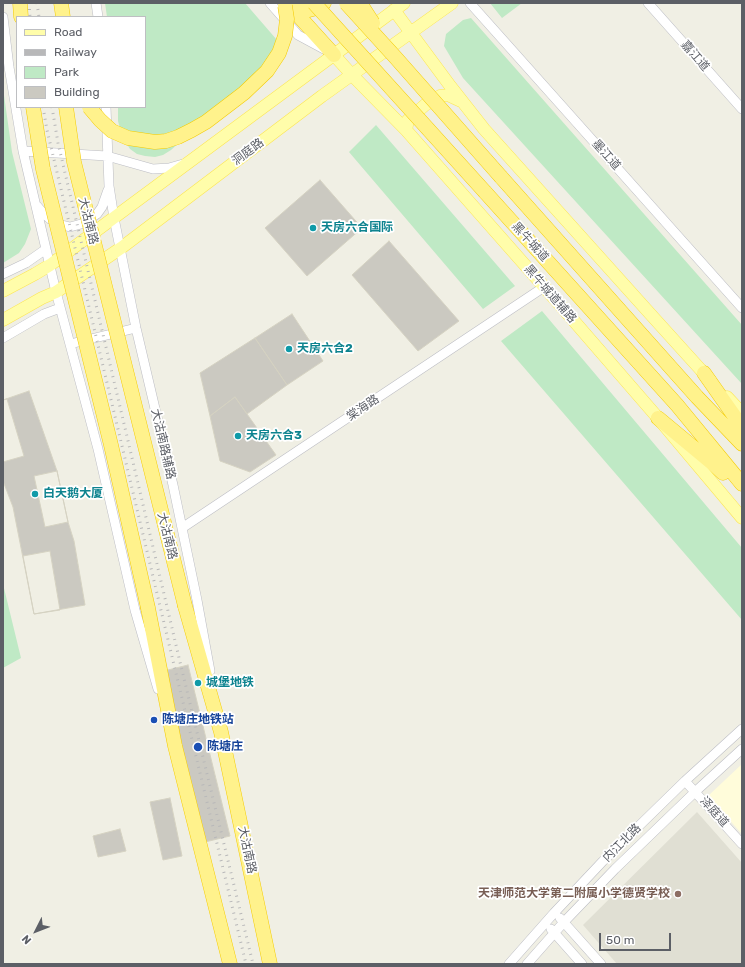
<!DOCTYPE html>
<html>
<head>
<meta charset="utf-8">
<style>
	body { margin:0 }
	#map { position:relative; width:745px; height:967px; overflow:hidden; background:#f0efe4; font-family:Rubik,sans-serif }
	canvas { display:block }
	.frame { position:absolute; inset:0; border:4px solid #5c5f66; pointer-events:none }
	.legend { position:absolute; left:16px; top:16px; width:130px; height:92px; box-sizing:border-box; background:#fff; border:1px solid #bebfc2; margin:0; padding:5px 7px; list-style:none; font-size:12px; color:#5c5f66 }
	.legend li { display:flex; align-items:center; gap:8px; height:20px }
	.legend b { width:20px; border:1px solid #bebfc2 }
	.north { position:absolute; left:16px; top:911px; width:40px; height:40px; -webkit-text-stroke:3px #fff; paint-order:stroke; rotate:228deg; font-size:11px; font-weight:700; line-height:16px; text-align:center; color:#5c5f66 }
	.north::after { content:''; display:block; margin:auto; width:14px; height:18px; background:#5c5f66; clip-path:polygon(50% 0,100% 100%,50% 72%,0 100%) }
	.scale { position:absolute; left:599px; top:933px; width:72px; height:18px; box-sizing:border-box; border:2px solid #5c5f66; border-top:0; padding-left:5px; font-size:12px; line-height:14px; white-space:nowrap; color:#5c5f66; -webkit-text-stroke:3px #fff; paint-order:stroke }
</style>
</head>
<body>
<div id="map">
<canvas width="745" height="967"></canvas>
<div class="frame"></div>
<ul class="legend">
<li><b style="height:5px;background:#fffdaa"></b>Road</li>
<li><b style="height:5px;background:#b8b8b9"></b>Railway</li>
<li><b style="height:11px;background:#bfe9c5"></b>Park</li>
<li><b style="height:11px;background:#cbc9c1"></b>Building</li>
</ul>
<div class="north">N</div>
<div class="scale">50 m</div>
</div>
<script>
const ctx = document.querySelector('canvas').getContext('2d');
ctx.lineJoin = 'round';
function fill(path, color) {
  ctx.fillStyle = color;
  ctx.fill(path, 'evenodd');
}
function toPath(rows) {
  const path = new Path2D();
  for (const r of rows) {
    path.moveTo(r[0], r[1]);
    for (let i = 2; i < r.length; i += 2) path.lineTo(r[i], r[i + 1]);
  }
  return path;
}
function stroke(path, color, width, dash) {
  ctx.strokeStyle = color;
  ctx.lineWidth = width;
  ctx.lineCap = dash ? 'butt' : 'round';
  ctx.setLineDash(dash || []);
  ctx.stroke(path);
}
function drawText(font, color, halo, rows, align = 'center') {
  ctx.font = font + ' Rubik,"Noto Sans SC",sans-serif';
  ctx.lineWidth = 3.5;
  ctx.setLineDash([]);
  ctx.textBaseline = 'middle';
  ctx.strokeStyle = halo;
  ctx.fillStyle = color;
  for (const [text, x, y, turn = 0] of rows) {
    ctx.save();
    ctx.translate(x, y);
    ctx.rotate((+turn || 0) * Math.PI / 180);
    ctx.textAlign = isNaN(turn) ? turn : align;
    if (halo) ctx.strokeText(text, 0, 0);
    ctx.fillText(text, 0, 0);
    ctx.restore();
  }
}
const commercial = toPath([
	[742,764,742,834,708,796]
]);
const education = toPath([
	[697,812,742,863,742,964,617,964,583,925]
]);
const green = toPath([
	[105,3,245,3,277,40,276,47,257,73,171,150,163,155,155,157,145,156,137,154,130,149,122,136,118,121,118,107,145,107,145,17,107,17],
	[490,3,522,3,502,18],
	[471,18,742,325,742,384,463,78,444,46,446,34,463,20],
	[3,88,12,152,31,229,25,244,19,253,3,263],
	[376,125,515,286,483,309,349,152],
	[542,311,742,548,742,620,501,341],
	[3,584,21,658,3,668]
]);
const building = toPath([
	[320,180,362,228,307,276,265,228,320,180],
	[389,241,459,321,418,351,352,275,389,241],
	[292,314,323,361,287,385,255,338,292,314],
	[255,338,287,385,247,414,235,397,210,416,200,373,255,338],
	[29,391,57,471,68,522,74,541,85,605,34,614,13,507,3,481,3,400,29,391],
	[235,397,276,455,250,472,220,461,210,416,235,397],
	[7,399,24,456,3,462,3,400,7,399],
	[57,471,68,522,45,527,34,476,57,471],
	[50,551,60,610,34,614,23,556,50,551],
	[188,665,230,836,205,842,164,671,188,665],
	[170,798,182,856,163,860,150,802,170,798],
	[120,829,126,851,98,857,93,836,120,829]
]);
const minor = toPath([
	[96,3,98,17],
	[270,3,298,35,324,49],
	[470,3,742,308],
	[648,3,742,109],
	[3,17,9,67,23,151,46,249,56,292,98,449,135,610,158,689],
	[106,107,109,186,114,218,136,328,173,485,197,600,210,671],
	[23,151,107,156,153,169,169,168,183,164],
	[37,206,42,212,50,219,62,225,70,227,81,224,97,214,102,207,108,190],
	[3,274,26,263,46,249],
	[3,338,44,314,60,308],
	[70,344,136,328],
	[182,528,544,287],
	[685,781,742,844],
	[560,918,601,964],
	[551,929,582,964],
	[509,964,554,913,603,861,685,781,742,729],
	[527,964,564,922,615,869,696,791,742,749]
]);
const major = toPath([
	[394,10,451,87,484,129,653,317,710,380],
	[334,55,352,75,406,130,561,306,658,418,742,518],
	[406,130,408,120,425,105,440,96,448,95,461,101],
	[3,291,35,274,50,265,404,3],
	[3,320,42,298,56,292,121,248,322,96,452,3],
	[727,397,742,413]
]);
const highway = toPath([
	[20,3,21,17],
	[61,3,63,17],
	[287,3,334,55],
	[292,9,305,11,313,9,324,3],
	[501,177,697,397,742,444],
	[485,192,677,405,742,484],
	[704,373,742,427],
	[658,418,711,462,723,473],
	[185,606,221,732,270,964],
	[148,608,175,746,230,964]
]);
const rail = toPath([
	[29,3,30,17],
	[37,3,39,17],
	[43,107,47,130,174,665,246,964],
	[52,107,58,143,180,662,253,964]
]);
const highwayBridge = toPath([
	[314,3,485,192],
	[346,3,396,58,501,177],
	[360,3,373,23],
	[33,107,43,169,111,445,148,608],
	[66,107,74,162,185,606],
	[89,107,100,120,112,131,128,138,155,142,166,141,178,137,192,130,206,122,244,93,267,71,279,53,285,36,287,19,285,6]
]);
const markers = [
	[313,228,4,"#0f9aa8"],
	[289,349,4,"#0f9aa8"],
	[238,436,4,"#0f9aa8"],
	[35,494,4,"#0f9aa8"],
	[198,683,4,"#0f9aa8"],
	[154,720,4,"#1a4fb4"],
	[198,747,5,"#1a4fb4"],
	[678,894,4,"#8d6e63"]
];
const streetNames = [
	["嘉江道",695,56,49],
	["洞庭路",248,152,-37],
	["墨江道",606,155,48],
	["大沽南路",88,221,76],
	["黑牛城道",530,242,48],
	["黑牛城道辅路",550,294,49],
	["棠海路",363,408,-34],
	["大沽南路辅路",163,444,77],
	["大沽南路",167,536,76],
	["泽庭道",714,812,48],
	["内江北路",622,843,-45],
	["大沽南路",247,850,78]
];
const cultureNames = [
	["天房六合国际",321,228],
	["天房六合2",297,349],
	["天房六合3",246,436],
	["白天鹅大厦",43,494],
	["城堡地铁",206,683]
];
const transitNames = [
	["陈塘庄地铁站",162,720],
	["陈塘庄",207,747]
];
const educationNames = [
	["天津师范大学第二附属小学德贤学校",670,894]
];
fill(commercial, '#fffcda');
fill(education, '#e0dfd3');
fill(green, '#bfe9c5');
fill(building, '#cbc9c1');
stroke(building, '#d5d2c2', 1);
stroke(minor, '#bcbdc4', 10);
stroke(major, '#fce551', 13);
stroke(highway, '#f4cb00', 15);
stroke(minor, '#fff', 9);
stroke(major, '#fffdaa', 12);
stroke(highway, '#fff28c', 14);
stroke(rail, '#b8b8b9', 3, [1, 5]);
stroke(highwayBridge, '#f4cb00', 15, []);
stroke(highwayBridge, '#fff28c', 14);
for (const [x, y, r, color] of markers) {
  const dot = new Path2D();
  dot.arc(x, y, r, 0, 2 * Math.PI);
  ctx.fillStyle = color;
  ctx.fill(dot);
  stroke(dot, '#fff', 1.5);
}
drawText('12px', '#5c5f66', '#fff', streetNames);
drawText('bold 12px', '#0d838f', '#fff', cultureNames, 'left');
drawText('bold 12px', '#164399', '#fff', transitNames, 'left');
drawText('bold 12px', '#785e54', '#fff', educationNames, 'right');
</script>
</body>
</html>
